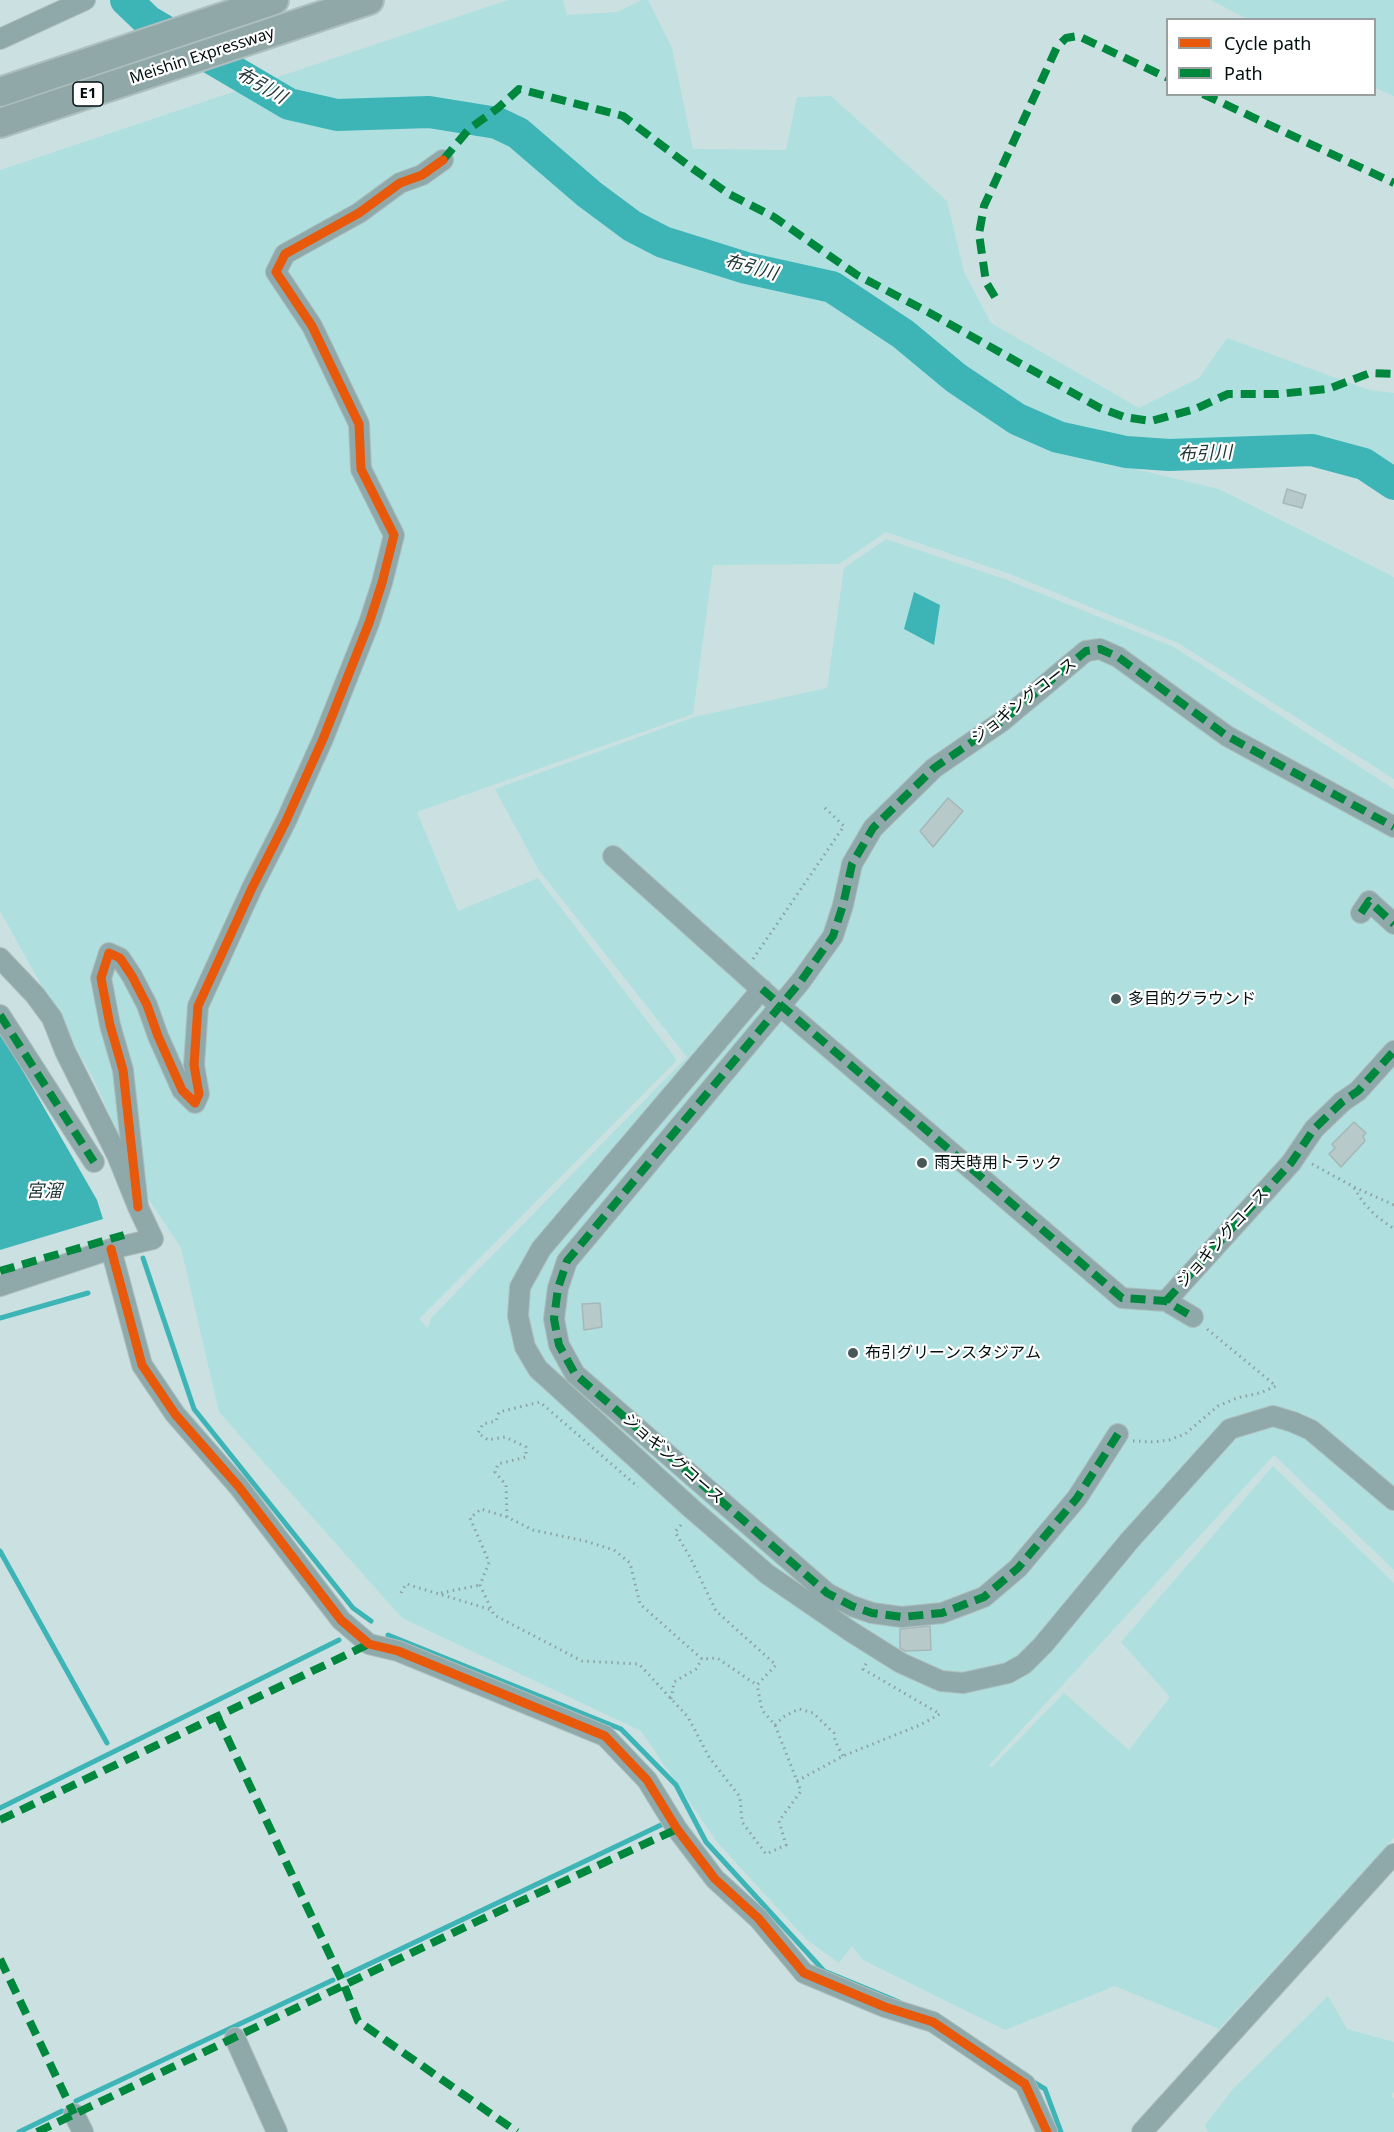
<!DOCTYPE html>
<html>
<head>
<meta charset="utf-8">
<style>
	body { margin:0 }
	#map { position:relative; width:1394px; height:2132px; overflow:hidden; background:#cbe1e1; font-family:"Noto Sans",sans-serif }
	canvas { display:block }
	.legend { position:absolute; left:1166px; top:18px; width:210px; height:78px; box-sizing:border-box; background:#fff; border:2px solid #9a9f9f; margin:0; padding:8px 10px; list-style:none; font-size:18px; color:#020f0f }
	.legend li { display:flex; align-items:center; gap:12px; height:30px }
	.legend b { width:30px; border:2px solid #9a9f9f }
</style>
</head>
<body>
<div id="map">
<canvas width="1394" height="2132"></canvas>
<ul class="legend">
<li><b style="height:8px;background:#e8590c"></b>Cycle path</li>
<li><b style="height:8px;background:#00873e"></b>Path</li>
</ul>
</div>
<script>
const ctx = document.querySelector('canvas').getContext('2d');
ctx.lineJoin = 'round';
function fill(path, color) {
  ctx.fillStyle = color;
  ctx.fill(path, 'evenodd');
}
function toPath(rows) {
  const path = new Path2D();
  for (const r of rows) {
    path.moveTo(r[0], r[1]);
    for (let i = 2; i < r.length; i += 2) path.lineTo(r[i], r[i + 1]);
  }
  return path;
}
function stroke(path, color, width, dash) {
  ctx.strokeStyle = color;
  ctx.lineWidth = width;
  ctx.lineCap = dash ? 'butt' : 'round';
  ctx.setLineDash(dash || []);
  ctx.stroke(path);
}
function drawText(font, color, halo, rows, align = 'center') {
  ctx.font = font + ' "Noto Sans","Noto Sans JP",sans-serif';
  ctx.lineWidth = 4.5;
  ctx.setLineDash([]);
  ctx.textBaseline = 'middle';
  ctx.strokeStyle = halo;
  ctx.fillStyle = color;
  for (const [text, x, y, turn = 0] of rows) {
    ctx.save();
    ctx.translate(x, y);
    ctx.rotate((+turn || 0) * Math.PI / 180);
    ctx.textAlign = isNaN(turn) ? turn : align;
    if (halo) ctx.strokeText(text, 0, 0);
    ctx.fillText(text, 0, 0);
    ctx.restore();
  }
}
const green = toPath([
	[508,0,563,0,567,15,617,12,642,0,648,0,672,48,693,149,786,150,797,97,831,96,947,201,964,272,991,323,1139,408,1199,378,1227,338,1369,390,1394,393,1394,473,1331,465,1123,466,1219,489,1394,577,1394,779,1178,643,1010,574,886,532,839,564,713,565,693,714,417,812,458,911,538,878,677,1060,419,1319,428,1328,431,1318,687,1057,538,869,495,789,694,717,827,688,844,568,886,539,1007,580,1174,647,1394,789,1394,1570,1274,1455,989,1765,992,1767,1064,1693,1129,1750,1170,1697,1121,1642,1273,1466,1394,1583,1394,1838,1219,2029,1115,1986,1005,2030,863,1960,852,1946,839,1963,806,1939,717,1842,641,1731,402,1618,219,1412,181,1248,146,1195,94,1080,0,911,0,170],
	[1211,0,1394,0,1394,96,1375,88,1374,20,1247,19],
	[1328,1996,1347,2029,1394,2042,1394,2092,1391,2096,1394,2098,1394,2132,1208,2132,1205,2125,1233,2089]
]);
const water = toPath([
	[914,592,940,605,934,645,904,629],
	[0,1031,97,1200,103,1219,0,1250]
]);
const stream = toPath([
	[143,1258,194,1409,353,1608,371,1621],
	[0,1318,88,1293],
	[0,1551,107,1743],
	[388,1635,621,1729,676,1785,706,1842,824,1971,899,2002],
	[0,1808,339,1640],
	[346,1975,661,1825],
	[1030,2080,1045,2089,1061,2132],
	[76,2101,333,1980],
	[19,2132,62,2111]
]);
const river = toPath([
	[126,0,148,21,289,104,337,115,429,112,497,123,518,133,589,194,632,226,663,242,746,268,832,287,903,334,956,378,1017,419,1058,437,1126,452,1169,455,1312,450,1364,464,1394,484]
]);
const building = toPath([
	[1287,489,1306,495,1302,508,1283,503,1287,489],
	[948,798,963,811,933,847,920,831,948,798],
	[1354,1122,1366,1133,1363,1136,1365,1141,1341,1167,1329,1154,1335,1148,1332,1144,1354,1122],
	[600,1303,602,1327,584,1330,582,1304,600,1303],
	[930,1626,931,1650,905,1651,900,1648,900,1629,930,1626]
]);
const path = toPath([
	[753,959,844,826,823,806],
	[1312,1164,1354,1187,1394,1205],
	[1354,1188,1363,1202,1375,1215,1394,1229],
	[1133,1441,1154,1442,1169,1440,1185,1434,1218,1406,1237,1398,1260,1393,1276,1386,1207,1329],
	[507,1517,506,1485,495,1472,498,1464,526,1457,526,1447,505,1437,488,1440,478,1433,483,1424,496,1421,499,1412,540,1402,638,1487],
	[681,1525,675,1532,690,1557,716,1611,776,1665,757,1685,717,1658,702,1659,640,1604,630,1563,614,1550,585,1541,533,1530,507,1517,481,1509,470,1518,489,1562,480,1585,494,1615,582,1661,639,1664,688,1717,709,1757,740,1797,742,1822,766,1854,786,1845,779,1821,801,1791,775,1725,762,1710,757,1685],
	[401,1593,406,1584,492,1610],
	[441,1593,480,1585],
	[671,1699,674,1682,696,1669,702,1659],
	[775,1725,783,1717,799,1709,813,1713,834,1733,835,1741,843,1756],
	[797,1781,843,1756,920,1725,940,1714,863,1669,867,1662]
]);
const minor = toPath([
	[0,39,85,0],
	[613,856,780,1006,1122,1298,1166,1301,1193,1317],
	[1361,913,1369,901,1394,924],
	[0,958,35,995,52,1018,65,1051,117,1155,138,1207,153,1239,111,1249,0,1286],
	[762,989,541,1249,520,1287,518,1316,525,1347,538,1369,692,1509,767,1574,850,1631,901,1663,941,1681,963,1683,1008,1673,1024,1664,1043,1645,1130,1540,1230,1429,1273,1416,1293,1422,1311,1430,1394,1500],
	[0,1015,94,1162],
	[138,1207,123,1070,110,1025,101,978,109,953,120,958,132,976,147,1005,158,1036,182,1090,195,1103,199,1094,194,1065,198,1006,252,888,286,821,323,739,369,623,382,583,394,535,361,469,359,424,312,326,276,272,285,254,359,213,400,183,422,175,443,160],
	[111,1249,142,1365,175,1414,239,1487,341,1620,369,1644,398,1651,605,1736,647,1780,677,1829,715,1879,758,1918,804,1973,885,2007,933,2022,1025,2084,1047,2132],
	[1166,1301,1291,1163,1314,1129,1342,1102,1358,1091,1394,1051],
	[1118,1434,1077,1498,1018,1568,984,1597,942,1613,902,1617,872,1613,852,1606,827,1593,575,1374,559,1345,554,1319,558,1288,567,1261,801,981,833,936,843,905,852,864,873,828,934,768,1001,722,1086,651,1100,649,1118,657,1227,736,1394,827],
	[235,2038,277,2132],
	[74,2114,83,2132],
	[1142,2132,1394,1854]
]);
const highway = toPath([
	[0,92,274,0],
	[0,123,369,0]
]);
const quiet = toPath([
	[1203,94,1394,183],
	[443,160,469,129,498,108,519,89,623,116,689,166,729,194,774,217,857,275,928,312,1100,408,1124,417,1151,421,1195,409,1228,394,1278,394,1328,389,1370,373,1394,374],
	[995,297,986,282,979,234,984,206,1057,47,1066,38,1078,36,1168,78],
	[1361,913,1369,901,1394,924],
	[762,989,1122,1298,1166,1301,1193,1317],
	[0,1015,94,1162],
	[0,1271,124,1235],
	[1166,1301,1291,1163,1314,1129,1342,1102,1358,1091,1394,1051],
	[1118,1434,1077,1498,1018,1568,984,1597,942,1613,902,1617,872,1613,852,1606,827,1593,575,1374,559,1345,554,1319,558,1288,567,1261,801,981,833,936,843,905,852,864,873,828,934,768,1001,722,1086,651,1100,649,1118,657,1227,736,1394,827],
	[217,1716,344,1985,358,2021,517,2132],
	[0,1820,369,1644],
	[0,1959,74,2114],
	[37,2132,480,1920,677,1829]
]);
const cycleway = toPath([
	[138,1207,123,1070,110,1025,101,978,109,953,120,958,132,976,147,1005,158,1036,182,1090,195,1103,199,1094,194,1065,198,1006,252,888,286,821,323,739,369,623,382,583,394,535,361,469,359,424,312,326,276,272,285,254,359,213,400,183,422,175,443,160],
	[111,1249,142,1365,175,1414,239,1487,341,1620,369,1644,398,1651,605,1736,647,1780,677,1829,715,1879,758,1918,804,1973,885,2007,933,2022,1025,2084,1047,2132]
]);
const markers = [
	[1116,999,6,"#485858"],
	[922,1163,6,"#485858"],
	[853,1353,6,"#485858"]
];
const shields = [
	[88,94,30]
];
const shieldNames = [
	["E1",88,94]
];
const streetNames = [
	["Meishin Expressway",202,56,-18],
	["ジョギングコース",1024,701,-38],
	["ジョギングコース",1223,1238,-48],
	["ジョギングコース",673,1459,41]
];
const poiNames = [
	["多目的グラウンド",1128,999],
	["雨天時用トラック",934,1163],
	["布引グリーンスタジアム",865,1353]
];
const waterNames = [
	["布引川",261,86,30],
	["布引川",751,268,15],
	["布引川",1205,454,-2],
	["宮溜",44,1192]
];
fill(green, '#afdfdf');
fill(water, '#3db4b6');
stroke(stream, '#3db4b6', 5);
stroke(river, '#3db4b6', 32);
fill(building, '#b8c9c9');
stroke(building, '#a6b7b8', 1.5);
stroke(minor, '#adbebe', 22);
stroke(highway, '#adbebe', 32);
stroke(path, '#8da1a1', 3, [1.5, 4.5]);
stroke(minor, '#8fa9aa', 20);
stroke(highway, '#90a8a8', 28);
stroke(quiet, '#00873e', 8, [15, 8]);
stroke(cycleway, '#e8590c', 9);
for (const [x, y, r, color] of markers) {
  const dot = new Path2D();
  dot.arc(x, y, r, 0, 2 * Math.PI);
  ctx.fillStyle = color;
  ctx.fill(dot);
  stroke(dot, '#fff', 2);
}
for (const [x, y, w] of shields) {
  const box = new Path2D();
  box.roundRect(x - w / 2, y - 12, w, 24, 4.5);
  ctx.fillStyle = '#fff';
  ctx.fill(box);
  stroke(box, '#020f0f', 1.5);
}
drawText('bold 15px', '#020f0f', null, shieldNames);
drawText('16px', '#020f0f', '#fff', streetNames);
drawText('16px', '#020f0f', '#fff', poiNames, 'left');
drawText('italic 18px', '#203636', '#fff', waterNames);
</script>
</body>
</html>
